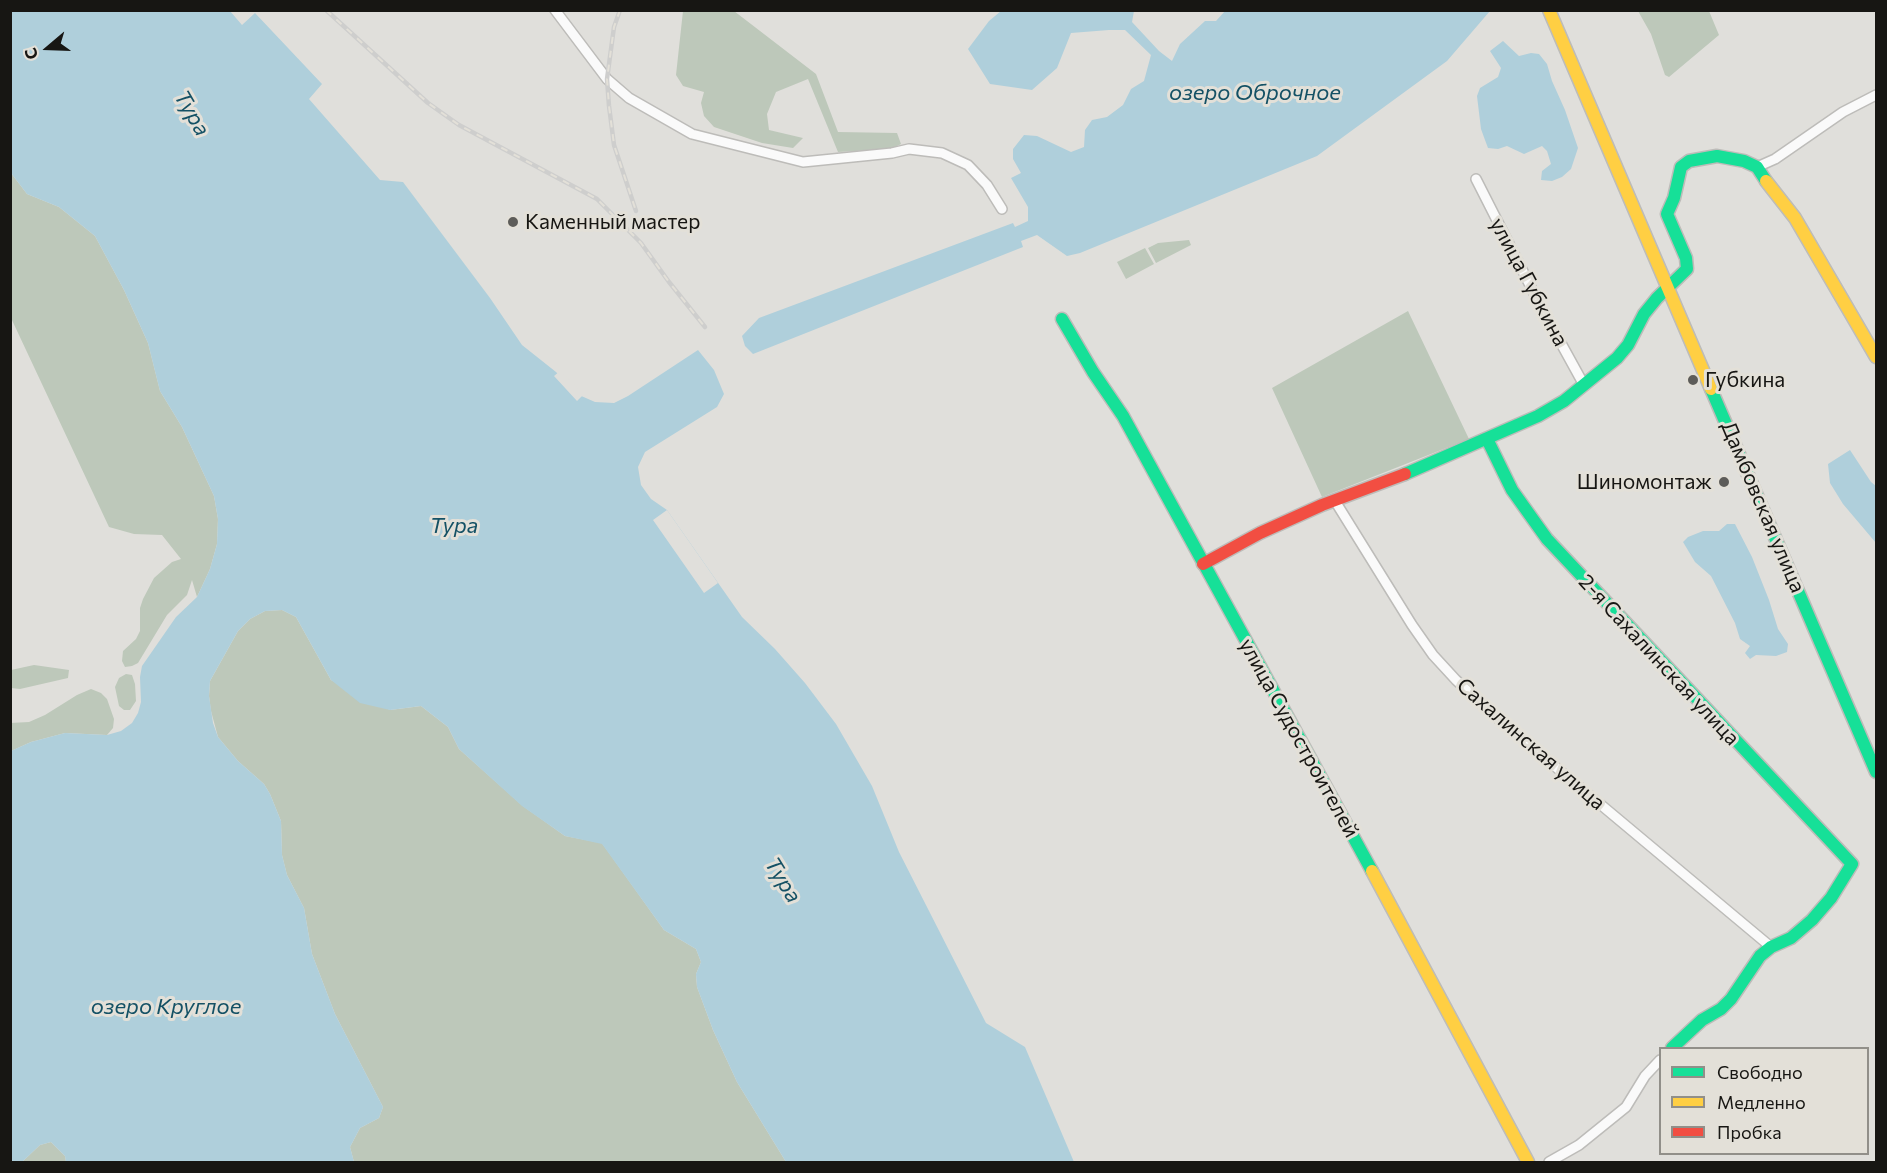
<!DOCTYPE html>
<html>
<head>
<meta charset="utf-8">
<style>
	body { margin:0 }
	#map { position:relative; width:1887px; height:1173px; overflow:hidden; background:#e0dfdb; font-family:Commissioner,sans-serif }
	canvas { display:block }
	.frame { position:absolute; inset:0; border:12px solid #171613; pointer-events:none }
	.legend { position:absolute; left:1659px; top:1047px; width:210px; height:108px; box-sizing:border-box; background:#e3e0d8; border:2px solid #918f89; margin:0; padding:8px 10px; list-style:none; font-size:18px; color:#171613 }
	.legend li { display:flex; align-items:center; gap:12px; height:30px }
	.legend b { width:30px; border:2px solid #918f89 }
	.north { position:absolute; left:18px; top:18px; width:60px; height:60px; -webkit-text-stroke:4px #e3e0d8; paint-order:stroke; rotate:251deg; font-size:16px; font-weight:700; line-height:24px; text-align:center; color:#171613 }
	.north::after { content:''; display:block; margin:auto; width:21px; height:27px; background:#171613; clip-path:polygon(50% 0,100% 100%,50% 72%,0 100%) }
</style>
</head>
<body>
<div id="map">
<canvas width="1887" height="1173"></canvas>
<div class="frame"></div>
<ul class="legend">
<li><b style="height:8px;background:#16e098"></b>Свободно</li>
<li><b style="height:8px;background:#ffcf43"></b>Медленно</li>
<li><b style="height:8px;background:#f24e42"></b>Пробка</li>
</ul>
<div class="north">С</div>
</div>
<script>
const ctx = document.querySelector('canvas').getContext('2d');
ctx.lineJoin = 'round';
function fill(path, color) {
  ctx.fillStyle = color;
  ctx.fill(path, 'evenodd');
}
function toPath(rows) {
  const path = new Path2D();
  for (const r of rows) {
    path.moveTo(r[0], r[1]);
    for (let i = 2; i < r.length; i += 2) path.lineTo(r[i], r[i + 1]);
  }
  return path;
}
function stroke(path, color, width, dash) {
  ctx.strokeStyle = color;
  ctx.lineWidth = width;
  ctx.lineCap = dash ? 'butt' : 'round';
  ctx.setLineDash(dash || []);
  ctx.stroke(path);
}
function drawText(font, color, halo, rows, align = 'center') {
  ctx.font = font + ' Commissioner,sans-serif';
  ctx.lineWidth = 6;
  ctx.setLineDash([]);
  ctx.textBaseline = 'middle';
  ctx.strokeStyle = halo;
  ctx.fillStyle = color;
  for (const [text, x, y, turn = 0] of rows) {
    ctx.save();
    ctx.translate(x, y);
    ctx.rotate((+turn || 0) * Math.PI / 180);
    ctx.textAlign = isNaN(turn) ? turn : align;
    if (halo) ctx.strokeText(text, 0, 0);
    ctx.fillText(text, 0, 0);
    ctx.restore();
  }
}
const green = toPath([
	[683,11,734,11,816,74,838,132,897,133,901,144,891,149,838,152,808,79,776,92,767,114,769,130,803,138,793,148,762,143,714,127,704,116,701,103,704,92,683,86,676,75],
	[1638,11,1709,11,1719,35,1669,77,1665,75,1651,34],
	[11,173,27,194,59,207,95,236,124,290,148,343,160,391,182,427,214,496,218,519,217,544,210,569,197,597,192,580,187,595,167,615,138,663,132,666,125,667,122,661,123,651,136,639,140,631,140,608,143,599,154,578,172,562,181,559,162,535,134,534,109,527,11,318],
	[1189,240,1191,245,1156,263,1148,248,1158,243],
	[1145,248,1154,264,1126,279,1117,262],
	[1408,311,1469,439,1322,497,1272,388],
	[282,610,296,617,331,680,390,710,421,706,448,727,459,749,523,806,565,836,602,843,664,930,696,949,701,962,696,974,697,987,713,1030,737,1082,786,1162,354,1162,350,1147,360,1128,379,1118,383,1107,335,1014,312,954,304,908,287,875,282,855,281,821,270,794,264,784,238,761,218,737,211,711,209,696,210,681,238,631,250,619,265,611],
	[34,665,69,670,68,678,20,689,11,688,11,670],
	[126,674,132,675,135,684,136,701,130,710,124,710,119,706,115,687,119,678],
	[91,689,101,693,107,699,114,719,113,728,107,735,65,733,31,742,11,751,10,723,29,722,45,715,77,695],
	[51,1142,65,1156,66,1162,22,1162,40,1145]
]);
const water = toPath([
	[11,11,230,11,242,25,255,13,322,84,309,99,380,180,403,182,490,298,522,345,556,372,579,395,595,402,614,403,628,396,698,350,714,370,724,394,717,407,645,452,638,467,641,485,651,499,667,510,742,617,775,649,805,683,836,724,872,786,899,852,986,1023,1025,1047,1074,1162,786,1162,737,1082,713,1030,697,987,696,974,701,962,696,949,664,930,602,844,565,836,522,806,459,749,448,727,421,706,390,710,360,703,331,680,296,617,282,610,265,611,250,619,238,631,210,681,209,696,213,723,218,737,238,761,264,784,270,794,281,821,282,855,287,875,304,908,312,954,335,1014,383,1107,379,1118,360,1128,350,1147,354,1162,66,1162,65,1156,51,1142,40,1145,22,1162,11,1162,11,751,31,742,65,733,107,735,121,731,132,723,138,713,141,702,140,677,142,666,176,617,197,597,210,569,217,544,218,519,214,496,182,427,160,391,148,343,124,290,95,236,59,207,27,194,11,173],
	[1001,11,1134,11,1132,22,1159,51,1172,61,1180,44,1205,21,1216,21,1225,11,1490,11,1447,61,1317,156,1080,253,1067,256,1037,235,1021,241,1023,247,753,354,745,346,742,336,759,318,1013,223,1015,227,1028,221,1028,207,1011,178,1021,173,1013,159,1013,149,1024,135,1037,136,1071,152,1084,147,1085,130,1092,120,1107,117,1123,105,1131,89,1144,81,1151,55,1125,30,1109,30,1071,33,1057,68,1032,90,990,84,968,49,989,21],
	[1503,41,1519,56,1531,53,1539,54,1547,64,1552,81,1565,110,1578,148,1571,169,1562,177,1552,181,1541,180,1542,171,1551,164,1547,151,1542,146,1524,154,1507,146,1498,149,1488,148,1485,140,1481,129,1477,96,1480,88,1498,77,1501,68,1490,51],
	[1850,450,1871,482,1876,486,1876,543,1843,504,1830,483,1828,464],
	[1727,524,1735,524,1752,557,1769,600,1778,629,1788,644,1787,652,1776,656,1756,655,1750,659,1745,653,1750,646,1740,639,1735,623,1711,576,1695,562,1683,542,1688,537,1703,531,1719,531]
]);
const pier = toPath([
	[560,371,584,394,577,401,554,376],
	[667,510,718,583,704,593,653,520]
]);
const street = toPath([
	[555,10,607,79,629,98,692,134,803,162,892,153,909,149,942,153,968,165,987,185,1002,209],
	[1757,167,1775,159,1843,112,1876,95],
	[1476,179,1541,307,1584,385],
	[1335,501,1412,625,1433,655,1456,680,1496,717,1771,947],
	[1549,1162,1579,1145,1626,1107,1645,1076,1660,1060]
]);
const fast = toPath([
	[1062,319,1093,372,1123,416,1372,871],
	[1711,389,1876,772],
	[1487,439,1512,490,1547,539,1852,864,1831,898,1812,920,1791,938,1771,947,1760,956,1731,999,1721,1009,1702,1020,1672,1048],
	[1405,474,1538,416,1564,401,1617,358,1628,345,1644,314,1657,298,1687,269,1686,258,1667,214,1674,198,1681,167,1689,161,1717,156,1744,161,1757,167,1766,181]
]);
const slow = toPath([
	[1549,10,1711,389],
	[1766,181,1795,218,1876,357],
	[1372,871,1528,1162]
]);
const jam = toPath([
	[1203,564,1260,533,1322,505,1405,474]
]);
const rail = toPath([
	[326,10,428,103,459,125,597,199,641,243,669,282,705,327],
	[620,10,614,27,607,79,609,106,614,145,636,211]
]);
const markers = [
	[513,222,6,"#5d5c59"],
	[1693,380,6,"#5d5c59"],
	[1724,482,6,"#5d5c59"]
];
const poiNames = [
	["Каменный мастер",525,222],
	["Губкина",1705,380],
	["Шиномонтаж",1712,482,"right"]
];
const streetNames = [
	["улица Губкина",1529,282,62],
	["Дамбовская улица",1763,507,67],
	["2-я Сахалинская улица",1659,660,47],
	["улица Судостроителей",1299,738,61],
	["Сахалинская улица",1531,744,41]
];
const waterNames = [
	["озеро Оброчное",1255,93],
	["Тура",192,113,60],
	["Тура",454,526],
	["Тура",783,880,58],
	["озеро Круглое",166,1007]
];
fill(green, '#bdc8ba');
fill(water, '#afcfdb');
fill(pier, '#e0dfdb');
stroke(street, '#bdbcb9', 12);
stroke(fast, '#bdbcb9', 15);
stroke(slow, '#bdbcb9', 15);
stroke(jam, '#bdbcb9', 15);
stroke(street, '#fafafa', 9);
stroke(fast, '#16e098', 12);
stroke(slow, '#ffcf43', 12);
stroke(jam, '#f24e42', 12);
stroke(rail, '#cececd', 4.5);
stroke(rail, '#e3e0d8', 2, [7]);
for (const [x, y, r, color] of markers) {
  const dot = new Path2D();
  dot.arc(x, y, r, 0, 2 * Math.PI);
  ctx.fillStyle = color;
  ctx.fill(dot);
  stroke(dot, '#e3e0d8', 2);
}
drawText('21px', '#171613', '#e3e0d8', poiNames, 'left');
drawText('21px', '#171613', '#e3e0d8', streetNames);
drawText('italic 22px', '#145165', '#e3e0d8', waterNames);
</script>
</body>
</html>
